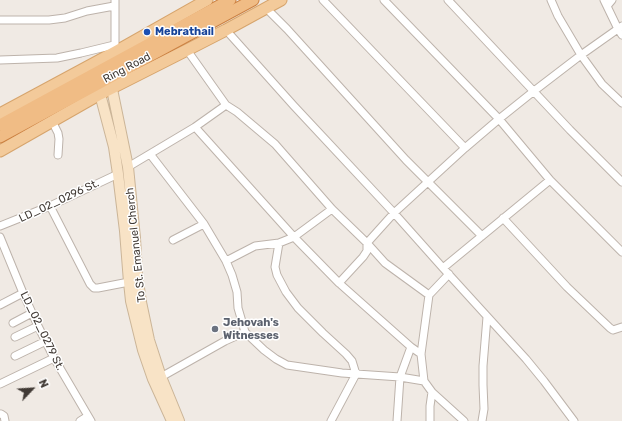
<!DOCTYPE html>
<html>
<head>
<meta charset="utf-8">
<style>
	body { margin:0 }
	#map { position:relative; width:622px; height:421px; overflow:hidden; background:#f0eae4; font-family:Rubik,sans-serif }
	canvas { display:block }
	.north { position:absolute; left:12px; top:369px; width:40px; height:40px; -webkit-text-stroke:3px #fff; paint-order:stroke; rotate:65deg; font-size:11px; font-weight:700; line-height:16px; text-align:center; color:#413a35 }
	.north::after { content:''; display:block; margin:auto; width:14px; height:18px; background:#413a35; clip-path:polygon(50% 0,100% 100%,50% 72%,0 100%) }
</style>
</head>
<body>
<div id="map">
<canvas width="622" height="421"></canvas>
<div class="north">N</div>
</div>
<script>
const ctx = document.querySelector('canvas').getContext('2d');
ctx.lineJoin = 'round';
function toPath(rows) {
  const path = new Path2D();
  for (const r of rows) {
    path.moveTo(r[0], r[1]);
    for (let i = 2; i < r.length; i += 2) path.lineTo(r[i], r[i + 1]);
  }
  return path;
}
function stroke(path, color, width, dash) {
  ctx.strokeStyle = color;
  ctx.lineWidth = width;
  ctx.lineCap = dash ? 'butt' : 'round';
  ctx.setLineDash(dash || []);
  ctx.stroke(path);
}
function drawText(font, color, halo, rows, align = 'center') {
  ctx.font = font + ' Rubik,sans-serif';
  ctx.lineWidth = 3;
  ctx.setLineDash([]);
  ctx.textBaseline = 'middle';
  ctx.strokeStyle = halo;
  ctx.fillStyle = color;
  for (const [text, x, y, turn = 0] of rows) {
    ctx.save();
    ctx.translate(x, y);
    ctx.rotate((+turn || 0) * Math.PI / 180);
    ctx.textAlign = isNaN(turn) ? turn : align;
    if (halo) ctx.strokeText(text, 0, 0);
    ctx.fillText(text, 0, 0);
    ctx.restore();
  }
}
const minor = toPath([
	[323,0,465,148],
	[384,0,499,119,550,180,622,252],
	[448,0,570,130,622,182],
	[551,0,558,16,581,55,602,84,622,103],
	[604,0,618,29,622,35],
	[607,6,612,0],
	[266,8,287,29,406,160,482,236],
	[0,20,49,20,65,18,87,11,114,6],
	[226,30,294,106,394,213,443,268,526,359,544,381,574,421],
	[115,50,115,0],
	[187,50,226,105,237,112,275,144,332,209,367,243,385,263,429,295],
	[0,60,57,58,81,53,114,45],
	[52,121,58,133,59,139,58,155],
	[195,127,226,105],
	[150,154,204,224,226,261,232,275,237,292,238,308,245,332,225,341,161,377],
	[128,167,195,127,294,237,339,283,363,257,367,251,367,243,394,213,465,148,499,119,534,91,581,55,622,26],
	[50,206,90,284,94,288,98,288,129,282],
	[503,218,567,287,610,328,613,330,622,327],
	[0,226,50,206,118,174],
	[0,237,23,293,38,326,54,358,91,421],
	[173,240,204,224],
	[279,243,275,267,277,275,286,292,298,308,323,333,346,354,352,361,356,374,331,421],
	[226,261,255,246,279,243,294,237,332,209],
	[443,268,550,180],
	[339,283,411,347,421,354],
	[0,305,23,293],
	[13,323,32,313],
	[245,332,264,350,276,359,287,365,342,373,400,377,424,381],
	[15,337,38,326],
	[15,356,46,341],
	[0,384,54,358],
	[432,392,464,421],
	[1,414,4,416,5,421],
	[80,421,88,416],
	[397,421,400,377,411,347],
	[430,421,430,406,432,392,424,381,421,354,429,295,449,274],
	[482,421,484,409,483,385,483,366,487,317]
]);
const secondary = toPath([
	[112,89,128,167,135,238,137,274,141,302,149,340,161,377,179,421],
	[100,94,114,147,118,174,125,231,129,282,131,301,143,350,153,379,172,421]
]);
const primary = toPath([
	[0,114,115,52,207,0],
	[0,151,100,94,187,50,226,30,281,0]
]);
const trunk = toPath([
	[0,125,230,0],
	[0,137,253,0]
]);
const markers = [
	[147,32,4,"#1a4fb4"],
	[215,329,4,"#6b7280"]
];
const transitNames = [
	["Mebrathail",155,32]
];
const streetNames = [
	["Ring Road",127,68,-28],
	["LD_02_0296 St.",59,201,-25],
	["To St. Emanuel Cherch",136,245,-96],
	["LD_02_0279 St.",42,331,64]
];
const worshipNames = [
	["Jehovah's",223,323],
	["Witnesses",223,336]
];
stroke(minor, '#bdb3ab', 9);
stroke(secondary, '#cbb598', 12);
stroke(primary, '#d6a46c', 13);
stroke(trunk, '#cc8142', 13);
stroke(minor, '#fff', 7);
stroke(secondary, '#f8e3c6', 10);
stroke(primary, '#f3ca9a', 11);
stroke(trunk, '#f0bc85', 11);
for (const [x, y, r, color] of markers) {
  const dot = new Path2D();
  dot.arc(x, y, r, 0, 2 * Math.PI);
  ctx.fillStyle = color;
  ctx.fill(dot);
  stroke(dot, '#fff', 1.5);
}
drawText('bold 11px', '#164399', '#fff', transitNames, 'left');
drawText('11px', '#413a35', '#fff', streetNames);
drawText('bold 11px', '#5b616d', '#fff', worshipNames, 'left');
</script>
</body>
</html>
